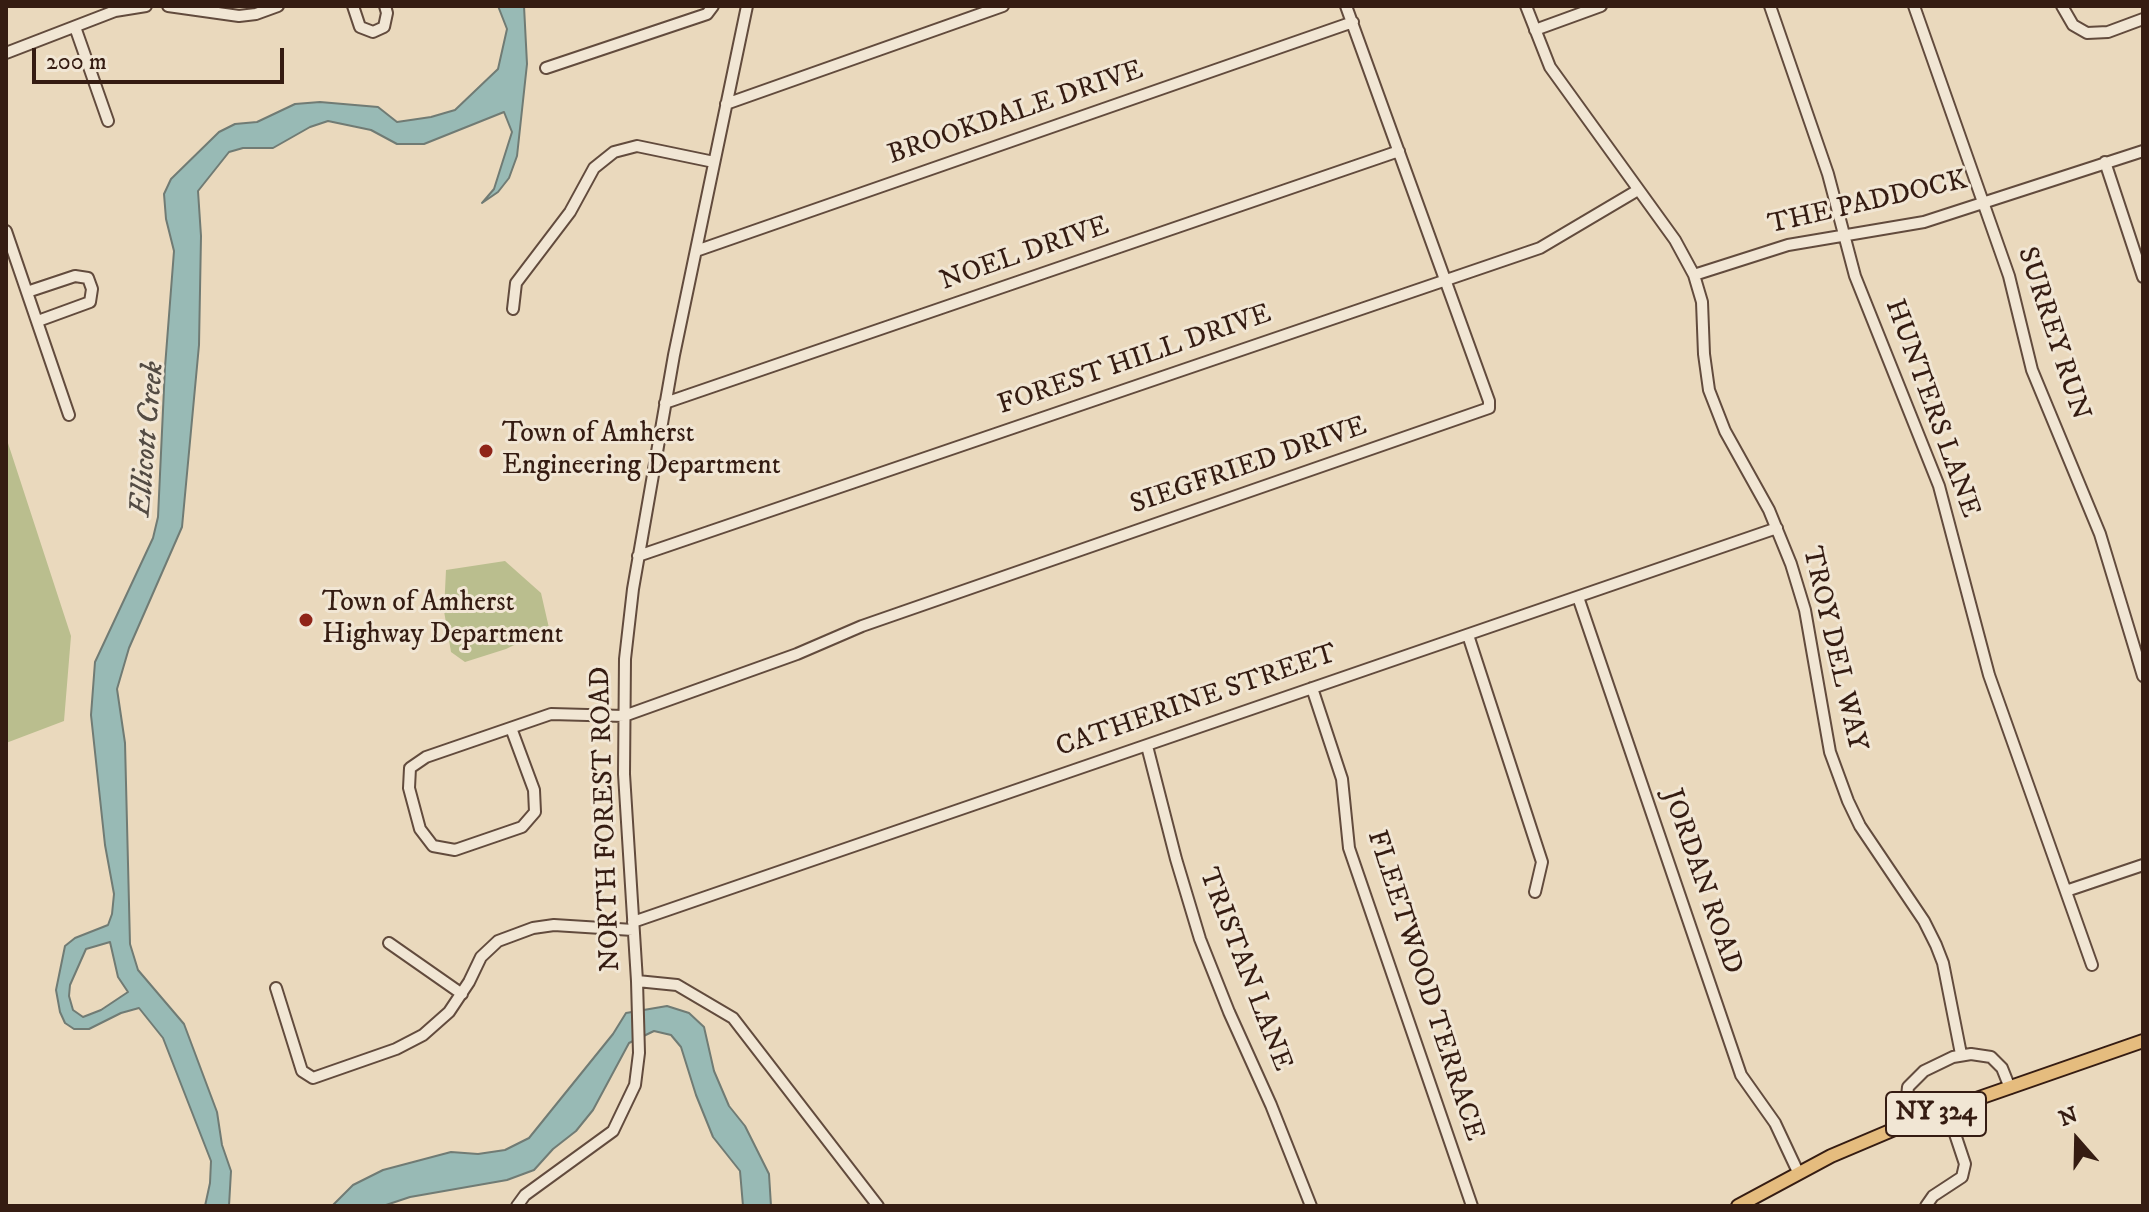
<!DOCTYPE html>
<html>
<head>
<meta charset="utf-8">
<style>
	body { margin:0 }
	#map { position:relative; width:2149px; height:1212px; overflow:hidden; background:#ead9bd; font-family:"IM FELL DW Pica",serif }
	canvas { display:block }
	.frame { position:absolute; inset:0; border:8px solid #351c12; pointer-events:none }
	.north { position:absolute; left:2037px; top:1100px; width:80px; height:80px; -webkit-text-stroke:6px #f1e6d4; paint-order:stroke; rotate:340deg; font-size:22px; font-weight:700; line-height:32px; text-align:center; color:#351c12 }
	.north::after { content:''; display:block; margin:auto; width:28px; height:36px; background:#351c12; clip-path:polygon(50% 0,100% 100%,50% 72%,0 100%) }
	.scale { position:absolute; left:32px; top:48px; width:252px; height:36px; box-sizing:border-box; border:4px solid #351c12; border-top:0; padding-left:10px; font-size:24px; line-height:28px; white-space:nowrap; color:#351c12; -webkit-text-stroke:6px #f1e6d4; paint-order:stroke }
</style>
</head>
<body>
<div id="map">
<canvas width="2149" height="1212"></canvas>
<div class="frame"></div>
<div class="north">N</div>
<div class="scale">200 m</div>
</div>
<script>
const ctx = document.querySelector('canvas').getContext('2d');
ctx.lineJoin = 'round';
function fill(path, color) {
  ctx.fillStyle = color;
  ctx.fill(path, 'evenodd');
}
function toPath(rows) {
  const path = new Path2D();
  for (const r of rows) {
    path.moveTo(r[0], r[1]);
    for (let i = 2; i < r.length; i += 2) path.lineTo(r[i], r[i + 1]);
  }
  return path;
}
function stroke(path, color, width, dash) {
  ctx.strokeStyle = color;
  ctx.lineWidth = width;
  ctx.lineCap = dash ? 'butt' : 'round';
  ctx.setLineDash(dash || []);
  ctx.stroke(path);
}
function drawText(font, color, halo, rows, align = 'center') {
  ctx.font = font + ' "IM FELL DW Pica",serif';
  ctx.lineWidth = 6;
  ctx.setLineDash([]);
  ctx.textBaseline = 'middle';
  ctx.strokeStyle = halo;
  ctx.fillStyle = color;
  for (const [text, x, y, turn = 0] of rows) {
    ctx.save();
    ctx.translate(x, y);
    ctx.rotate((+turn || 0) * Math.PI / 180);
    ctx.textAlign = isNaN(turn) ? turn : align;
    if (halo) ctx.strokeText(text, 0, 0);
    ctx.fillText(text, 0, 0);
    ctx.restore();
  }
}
const green = toPath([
	[6,437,71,636,64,721,6,743],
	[505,561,541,593,549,628,506,649,465,662,451,652,444,611,446,570]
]);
const water = toPath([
	[498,6,524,6,527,64,517,156,509,178,498,192,482,203,494,189,512,132,504,112,424,144,397,144,371,130,328,121,310,127,273,148,243,148,229,152,198,191,201,236,199,345,182,527,129,648,117,689,125,743,130,944,138,970,184,1024,217,1112,222,1145,231,1171,229,1206,205,1206,210,1183,211,1161,163,1038,139,1008,121,1013,89,1029,74,1029,65,1023,60,1012,56,990,65,946,75,938,108,925,112,914,114,894,105,845,91,715,95,662,153,538,158,517,165,367,174,251,166,219,164,194,171,179,219,132,235,124,257,122,295,104,320,102,378,107,397,122,431,117,455,110,498,69,507,29,498,6],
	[110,942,118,977,128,992,101,1010,83,1017,73,1010,69,996,70,985,86,949,110,942],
	[667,1006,689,1013,704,1027,714,1071,729,1106,745,1126,769,1174,771,1206,743,1206,740,1171,713,1137,696,1095,681,1047,671,1035,654,1031,629,1043,593,1110,576,1131,553,1149,534,1170,507,1180,410,1197,383,1206,332,1206,353,1185,383,1170,451,1152,478,1154,505,1150,529,1138,613,1034,626,1013,667,1006]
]);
const minor = toPath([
	[168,6,239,16,256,14,278,6],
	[353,6,360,27,373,32,384,27,387,13,385,6],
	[1526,6,1550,67,1675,240,1694,275,1702,302,1704,354,1709,390,1725,431,1769,510,1791,564,1805,610,1830,752,1848,801,1860,826,1924,921,1936,945,1943,963,1961,1054],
	[1770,6,1828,174,1855,276,1939,486,1989,675,2092,965],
	[1914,6,2009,276,2032,370,2100,534,2143,676],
	[2062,6,2073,25,2087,33,2108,32,2143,19],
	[75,27,108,121],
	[1535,30,1601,6],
	[6,53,115,11,146,6],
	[546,68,707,14,713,6],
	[726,104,1003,6],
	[2105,162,2143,277],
	[6,231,69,415],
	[696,251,1353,22],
	[1694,275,1788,245,1924,222,2143,151],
	[27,292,75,276,88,278,92,289,90,302,38,321],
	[513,309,516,283,570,212,594,168,614,152,637,146,714,162],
	[665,403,1399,151],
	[638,556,1540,248,1638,190],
	[1578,597,1741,1075,1775,1123,1798,1172],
	[1468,635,1542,862,1535,892],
	[1312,688,1342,779,1349,848,1472,1206],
	[511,728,534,790,535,812,522,827,455,850,433,846,420,829,409,788,410,768,426,757,551,714,624,716,797,654,862,626,1489,408,1489,401,1346,6],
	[1147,746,1176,859,1200,939,1229,1012,1271,1105,1311,1206],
	[2066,891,2143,865],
	[633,922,1777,528],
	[389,943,462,994],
	[637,981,677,985,733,1018,878,1206],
	[276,988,302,1071,313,1078,396,1049,423,1035,449,1012,469,982,481,957,498,941,533,928,554,925,633,930],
	[1916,1120,1907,1097,1908,1087,1924,1071,1953,1057,1971,1054,1991,1057,2002,1068,2010,1088],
	[517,1206,525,1195,613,1131,635,1085,639,1053,637,981,624,774,625,659,633,589,674,355,747,6],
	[1926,1206,1933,1196,1962,1177,1965,1164,1947,1110]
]);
const major = toPath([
	[1738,1206,1831,1156,1916,1120,2143,1041]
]);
const markers = [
	[486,451,8,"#8f2418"],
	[306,620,8,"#8f2418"]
];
const shields = [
	[1936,1114,100]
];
const shieldNames = [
	["NY 324",1936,1114]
];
const streetNames = [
	["BROOKDALE DRIVE",1016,114,-19],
	["THE PADDOCK",1868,204,-13],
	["NOEL DRIVE",1025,255,-19],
	["SURREY RUN",2052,334,72],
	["FOREST HILL DRIVE",1135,361,-19],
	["HUNTERS LANE",1931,409,70],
	["SIEGFRIED DRIVE",1249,467,-19],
	["TROY DEL WAY",1833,649,77],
	["CATHERINE STREET",1197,702,-19],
	["NORTH FOREST ROAD",607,819,-92],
	["JORDAN ROAD",1701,882,71],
	["TRISTAN LANE",1244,970,69],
	["FLEETWOOD TERRACE",1424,986,72]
];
const poiNames = [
	["Town of Amherst",502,435],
	["Engineering Department",502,467],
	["Town of Amherst",322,604],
	["Highway Department",322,636]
];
const waterNames = [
	["Ellicott Creek",149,439,-85]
];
fill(green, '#babe8e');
fill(water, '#98bab5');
stroke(water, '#707b74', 2);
stroke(minor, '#624b3d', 14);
stroke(major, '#351c12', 16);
stroke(minor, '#f1e6d4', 10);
stroke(major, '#e5bc7e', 12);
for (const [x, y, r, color] of markers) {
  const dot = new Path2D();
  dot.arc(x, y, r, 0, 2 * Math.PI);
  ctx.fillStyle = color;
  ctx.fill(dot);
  stroke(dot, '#f1e6d4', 3);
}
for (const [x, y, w] of shields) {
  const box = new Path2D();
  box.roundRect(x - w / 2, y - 22, w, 44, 6);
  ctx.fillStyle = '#f1e6d4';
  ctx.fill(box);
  stroke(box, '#351c12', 2);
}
drawText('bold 26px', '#351c12', null, shieldNames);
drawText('28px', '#351c12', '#f1e6d4', streetNames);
drawText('28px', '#351c12', '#f1e6d4', poiNames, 'left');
drawText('italic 30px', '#534b43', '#f1e6d4', waterNames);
</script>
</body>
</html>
